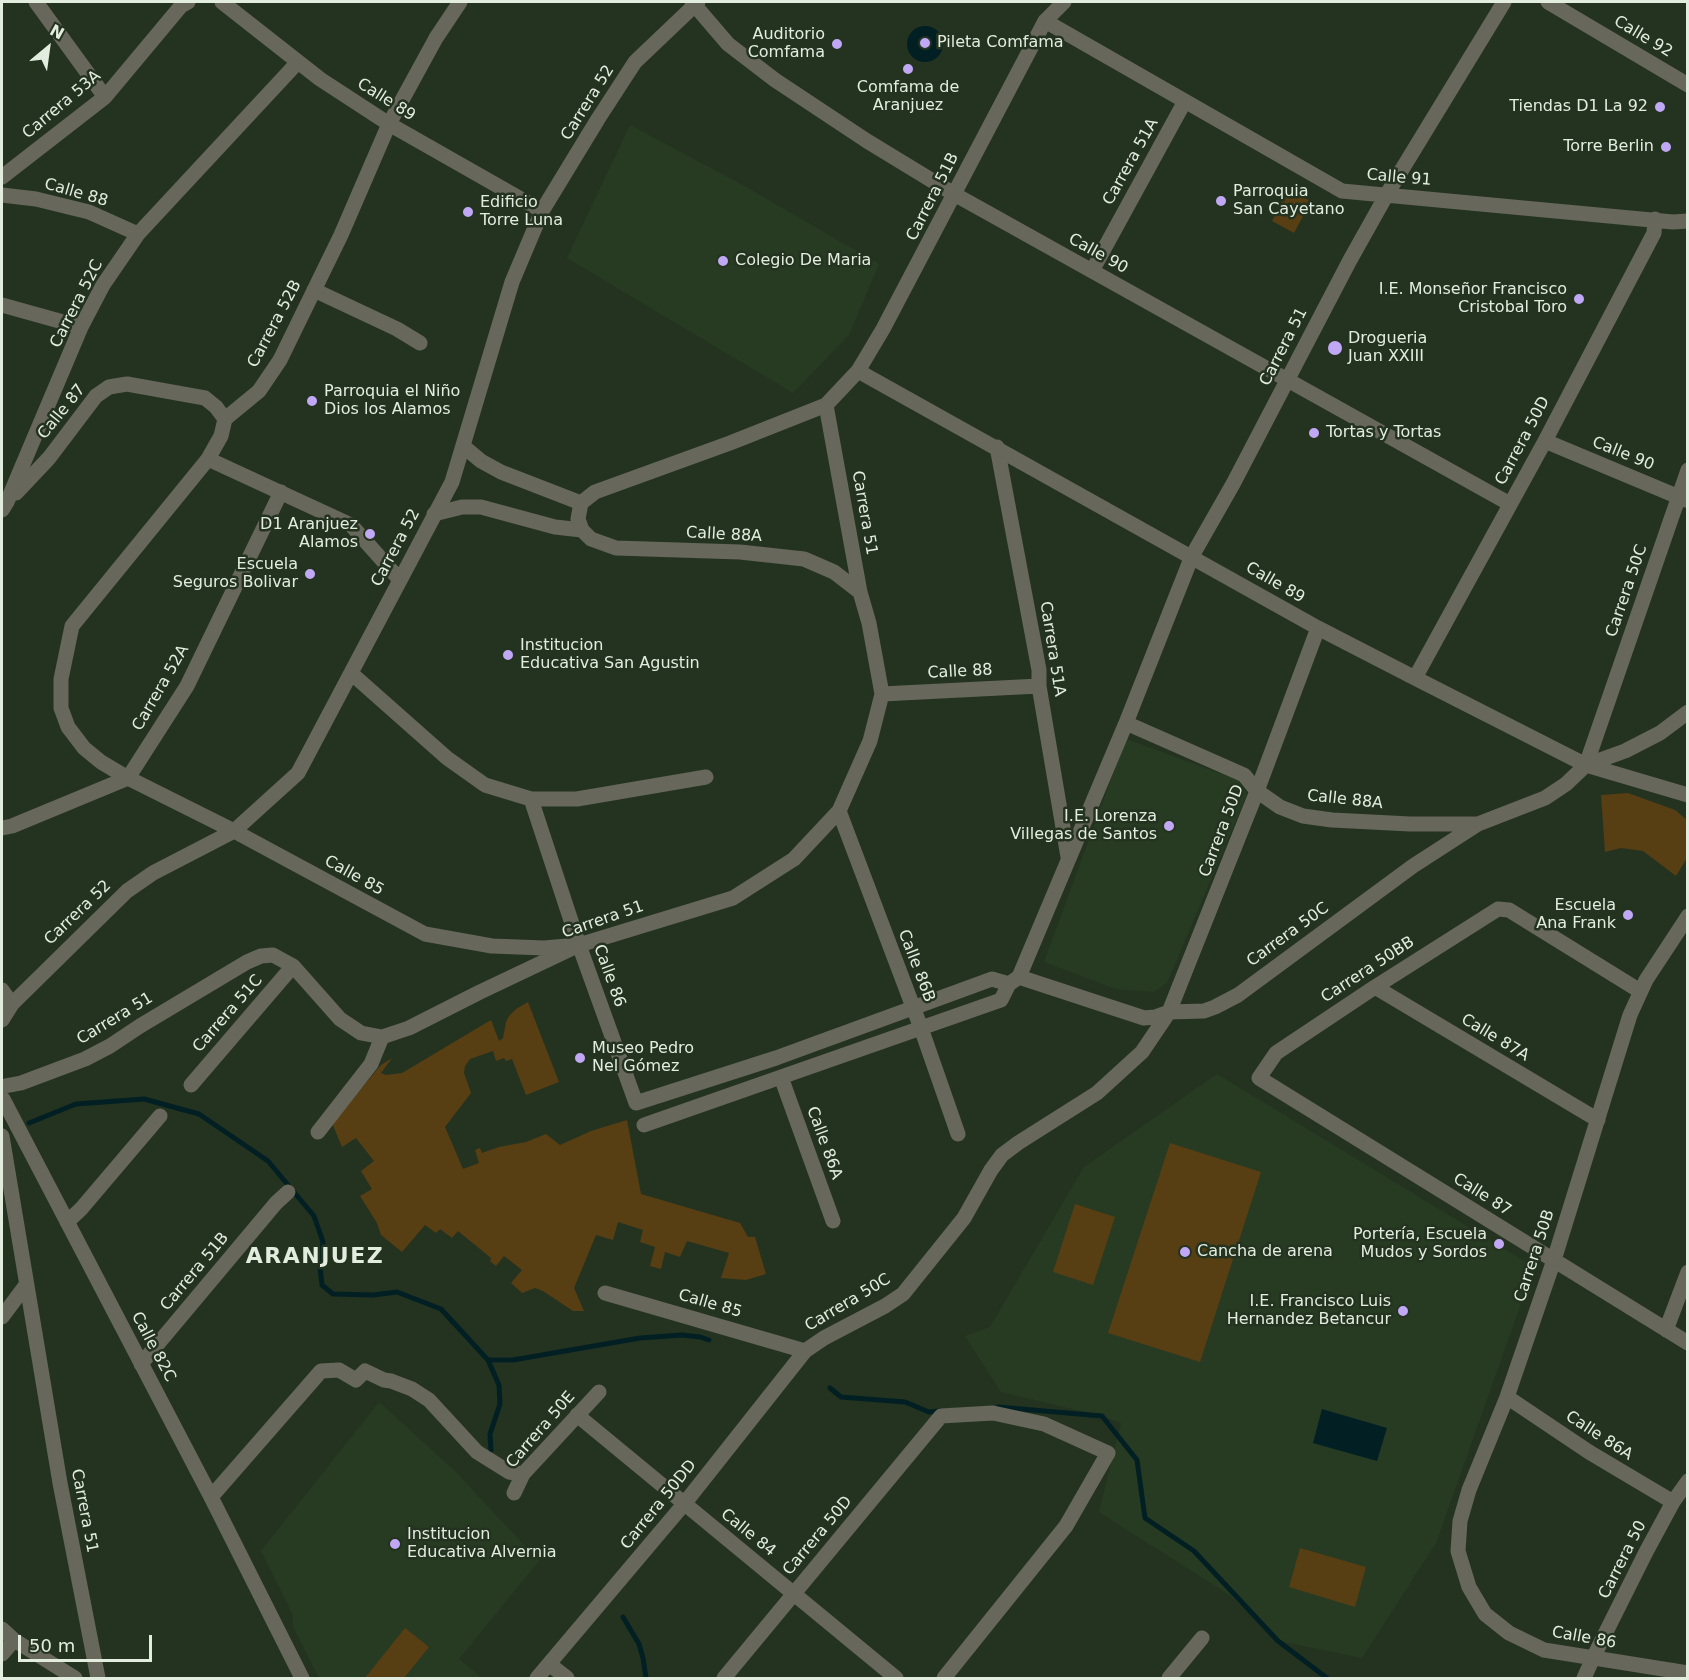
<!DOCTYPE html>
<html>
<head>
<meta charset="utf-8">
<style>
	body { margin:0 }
	#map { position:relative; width:1689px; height:1680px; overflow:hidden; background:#243320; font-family:"DejaVu Sans",sans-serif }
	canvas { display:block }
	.frame { position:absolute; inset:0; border:3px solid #e2ecdf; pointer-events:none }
	.north { position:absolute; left:18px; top:18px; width:60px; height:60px; -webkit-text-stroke:4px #243320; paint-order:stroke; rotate:29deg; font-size:16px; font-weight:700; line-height:24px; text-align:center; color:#e2ecdf }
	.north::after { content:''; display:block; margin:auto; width:21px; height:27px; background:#e2ecdf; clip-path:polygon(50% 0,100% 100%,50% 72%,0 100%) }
	.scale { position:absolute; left:18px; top:1635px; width:134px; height:27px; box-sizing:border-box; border:3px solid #e2ecdf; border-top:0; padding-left:8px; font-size:18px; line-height:21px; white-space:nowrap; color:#e2ecdf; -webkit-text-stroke:4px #243320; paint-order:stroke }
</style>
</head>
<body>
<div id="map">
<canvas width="1689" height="1680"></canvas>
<div class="frame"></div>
<div class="north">N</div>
<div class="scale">50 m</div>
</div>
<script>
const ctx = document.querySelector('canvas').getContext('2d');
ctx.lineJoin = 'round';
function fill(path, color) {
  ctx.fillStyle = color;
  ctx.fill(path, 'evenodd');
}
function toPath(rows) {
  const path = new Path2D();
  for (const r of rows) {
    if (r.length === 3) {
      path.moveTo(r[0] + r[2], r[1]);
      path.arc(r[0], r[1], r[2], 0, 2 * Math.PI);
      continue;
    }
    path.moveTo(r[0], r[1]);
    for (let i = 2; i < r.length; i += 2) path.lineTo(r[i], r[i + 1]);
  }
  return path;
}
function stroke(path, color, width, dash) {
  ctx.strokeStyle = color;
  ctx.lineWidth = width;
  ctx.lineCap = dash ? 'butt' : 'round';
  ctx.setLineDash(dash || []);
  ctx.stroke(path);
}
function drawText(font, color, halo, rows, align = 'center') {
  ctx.font = font + ' "DejaVu Sans",sans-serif';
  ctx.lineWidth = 5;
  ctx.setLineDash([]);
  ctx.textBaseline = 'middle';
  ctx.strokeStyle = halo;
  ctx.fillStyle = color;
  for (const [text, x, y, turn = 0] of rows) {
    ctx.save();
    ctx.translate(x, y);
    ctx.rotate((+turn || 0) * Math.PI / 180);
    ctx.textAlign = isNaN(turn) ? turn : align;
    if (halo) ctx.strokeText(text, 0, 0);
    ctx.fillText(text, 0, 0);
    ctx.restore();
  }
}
const built = toPath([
	[630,125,741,184,879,264,849,335,793,393,567,258],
	[1126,739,1238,780,1247,794,1167,983,1154,992,1116,989,1044,962],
	[1217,1074,1534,1267,1436,1543,1362,1658,1278,1641,1231,1596,1099,1512,1121,1423,1102,1416,1001,1392,965,1336,990,1327,1084,1167],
	[379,1402,455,1471,539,1561,459,1659,482,1678,319,1678,293,1626,293,1615,261,1551]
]);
const green = toPath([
	[1288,190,1311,201,1294,233,1272,221],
	[1628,793,1675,810,1687,820,1687,858,1676,876,1643,851,1621,848,1605,852,1601,795],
	[528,1002,559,1082,526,1095,512,1059,506,1061,504,1058,496,1061,493,1051,470,1059,465,1066,464,1073,471,1093,445,1127,463,1169,479,1163,475,1150,480,1148,482,1153,499,1147,526,1142,546,1134,560,1145,591,1131,627,1120,641,1194,740,1223,748,1237,755,1237,766,1274,746,1280,721,1278,729,1253,687,1241,680,1257,665,1252,661,1269,650,1266,655,1247,640,1242,643,1230,618,1222,613,1240,596,1235,574,1288,584,1311,573,1311,543,1291,535,1288,522,1293,511,1283,522,1270,504,1256,496,1266,490,1261,491,1258,458,1231,452,1238,440,1229,436,1233,425,1225,402,1252,381,1235,377,1223,360,1196,372,1189,361,1171,374,1161,356,1138,342,1147,332,1123,381,1065,392,1058,381,1073,386,1075,402,1073,491,1020,499,1041,503,1038,506,1022,509,1016,516,1009],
	[1170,1143,1261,1172,1200,1362,1108,1333],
	[1075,1204,1115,1217,1093,1285,1053,1272],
	[1300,1548,1366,1567,1355,1607,1289,1587],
	[405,1628,429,1647,404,1678,365,1678]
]);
const water = toPath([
	[925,44,18],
	[1322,1409,1387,1428,1377,1461,1313,1443]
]);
const stream = toPath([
	[29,1123,76,1104,144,1099,199,1114,268,1161,314,1216,323,1242,320,1267,322,1285,333,1294,373,1295,397,1292,441,1309,488,1360,513,1360,640,1338,682,1335,700,1337,709,1340],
	[488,1360,499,1385,500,1404,490,1434,491,1450],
	[830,1388,841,1397,905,1402,929,1412,941,1411],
	[998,1407,1102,1416,1137,1460,1145,1518,1194,1551,1278,1641,1327,1678],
	[623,1617,639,1644,643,1658,646,1678]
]);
const minor = toPath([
	[36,2,105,97],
	[222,2,320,79,389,124,542,211],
	[460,2,436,38,389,124,341,235,280,360,259,391,225,419,221,436,208,459,72,626,61,679,61,708,68,727,84,748,101,762,128,778,234,831,425,934,492,946,544,948,579,945],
	[692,2,728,44,775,80,867,141,954,194,1510,504],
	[1548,2,1688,85],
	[1045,21,1342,191,1673,222,1688,221],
	[2,177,105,97,181,6,188,2],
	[2,195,36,199,89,212,138,234],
	[1092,271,1185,101],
	[314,290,397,329,420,343],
	[2,305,81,327],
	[858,371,1318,628,1415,678,1586,765,1688,795],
	[1545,441,1686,500],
	[463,446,481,461,501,472,581,503],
	[997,447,1039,670,1039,686,1068,857],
	[208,459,351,525,400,580],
	[16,493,49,458,96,396,109,387,127,384,205,398,216,407,225,419],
	[2,510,7,502,81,327,103,285,138,234,298,62],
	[434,514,462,507,481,507,555,527,582,530],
	[860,592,834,572,804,559,740,552,616,548,591,539,582,530,578,519,581,503,595,492,730,443,826,405,858,371,883,329,1045,21,1064,2],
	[351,673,447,758,485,785,531,799,577,799,706,777],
	[1415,678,1545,441,1654,233,1655,219],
	[882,694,1039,686],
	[1126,723,1244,775,1257,791,1280,807,1303,816,1332,820,1410,824,1478,824],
	[1586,765,1625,751,1660,733,1688,712],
	[531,799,579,945,636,1103,776,1058,992,979,1009,984],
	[839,811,921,1028,958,1134],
	[2,828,12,826,128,778,187,686,281,492],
	[1688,916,1646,980,1630,1015,1554,1260,1507,1397,1469,1490,1460,1521,1458,1551,1469,1587,1485,1614,1509,1633,1544,1650,1688,1673],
	[1019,977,1144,1018,1155,1017,1169,1012,1257,791,1318,628],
	[1375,987,1598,1120],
	[2,990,12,1004],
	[1640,991,1509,910,1498,909,1375,987,1276,1053,1259,1078,1688,1343],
	[2,1020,12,1004,127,891,153,873,234,831,298,773,452,482,512,282,542,211,598,119,635,62,698,2],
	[781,1077,833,1221],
	[191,1085,293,966],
	[5,1086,21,1083,85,1059,110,1046,140,1026,247,962,261,956,273,955,293,966,340,1019,361,1033,382,1037,409,1028,480,992,579,945,733,898,794,859,839,811,870,741,882,694,869,623,860,592,826,405],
	[3,1099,211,1497,302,1678],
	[644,1125,1001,1000,1009,984,1019,977,1126,723,1192,556,1233,484,1350,260,1387,194,1504,2],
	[318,1132,371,1064,382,1037],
	[2,1136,60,1483,98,1678],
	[67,1222,81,1209,160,1116],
	[605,1293,805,1351],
	[2,1317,26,1285],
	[1666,1330,1688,1272],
	[141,1364,276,1203,288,1192],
	[1507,1397,1589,1452,1673,1502],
	[577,1415,896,1678],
	[514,1493,523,1474,599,1392],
	[211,1497,321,1371,339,1370,356,1380,365,1371,384,1380,391,1381,412,1389,429,1400,477,1452,509,1472,523,1474],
	[2,1629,14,1640,75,1678],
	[2,1654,14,1640],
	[549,1664,567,1678],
	[537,1678,684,1504,805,1351,824,1338,885,1306,903,1294,964,1218,991,1170,1002,1155,1018,1143,1097,1093,1142,1052,1169,1012,1204,1011,1215,1007,1238,995,1413,866,1478,824,1545,798,1566,784,1586,765,1688,470],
	[724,1678,941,1416,993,1413,1044,1424,1108,1453,1066,1526,944,1678],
	[1169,1678,1202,1638],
	[1584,1678,1593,1658,1646,1552,1673,1502,1688,1481]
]);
const markers = [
	[925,43,6,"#c0a8f4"],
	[837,44,6,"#c0a8f4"],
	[908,69,6,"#c0a8f4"],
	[1660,107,6,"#c0a8f4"],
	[1666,147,6,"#c0a8f4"],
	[1221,201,6,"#c0a8f4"],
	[468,212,6,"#c0a8f4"],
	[723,261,6,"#c0a8f4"],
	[1579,299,6,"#c0a8f4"],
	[1335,348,8,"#c0a8f4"],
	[312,401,6,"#c0a8f4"],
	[1314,433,6,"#c0a8f4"],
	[370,534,6,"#c0a8f4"],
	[310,574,6,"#c0a8f4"],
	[508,655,6,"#c0a8f4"],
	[1169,826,6,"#c0a8f4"],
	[1628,915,6,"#c0a8f4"],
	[580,1058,6,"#c0a8f4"],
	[1499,1244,6,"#c0a8f4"],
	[1185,1252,6,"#c0a8f4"],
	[1403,1311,6,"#c0a8f4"],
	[395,1544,6,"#c0a8f4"]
];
const poiNames = [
	["Auditorio",825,35,"right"],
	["Comfama",825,53,"right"],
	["Pileta Comfama",937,43],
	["Comfama de",908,88,"center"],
	["Aranjuez",908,106,"center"],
	["Tiendas D1 La 92",1648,107,"right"],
	["Torre Berlin",1654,147,"right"],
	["Parroquia",1233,192],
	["San Cayetano",1233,210],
	["Edificio",480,203],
	["Torre Luna",480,221],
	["Colegio De Maria",735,261],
	["I.E. Monseñor Francisco",1567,290,"right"],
	["Cristobal Toro",1567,308,"right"],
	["Drogueria",1348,339],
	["Juan XXIII",1348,357],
	["Parroquia el Niño",324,392],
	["Dios los Alamos",324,410],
	["Tortas y Tortas",1326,433],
	["D1 Aranjuez",358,525,"right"],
	["Alamos",358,543,"right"],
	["Escuela",298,565,"right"],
	["Seguros Bolivar",298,583,"right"],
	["Institucion",520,646],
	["Educativa San Agustin",520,664],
	["I.E. Lorenza",1157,817,"right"],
	["Villegas de Santos",1157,835,"right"],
	["Escuela",1616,906,"right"],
	["Ana Frank",1616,924,"right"],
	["Museo Pedro",592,1049],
	["Nel Gómez",592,1067],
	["Portería, Escuela",1487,1235,"right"],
	["Mudos y Sordos",1487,1253,"right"],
	["Cancha de arena",1197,1252],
	["I.E. Francisco Luis",1391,1302,"right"],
	["Hernandez Betancur",1391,1320,"right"],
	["Institucion",407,1535],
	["Educativa Alvernia",407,1553]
];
const streetNames = [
	["Calle 92",1643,37,31],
	["Calle 89",386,100,32],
	["Carrera 52",588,103,-58],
	["Carrera 53A",62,105,-40],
	["Carrera 51A",1131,162,-61],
	["Calle 91",1399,178,5],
	["Calle 88",76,193,16],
	["Carrera 51B",933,197,-63],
	["Calle 90",1098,254,29],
	["Carrera 52C",77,304,-63],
	["Carrera 52B",275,324,-62],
	["Carrera 51",1284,347,-63],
	["Calle 87",62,412,-51],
	["Carrera 50D",1523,441,-62],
	["Calle 90",1623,454,22],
	["Carrera 51",864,513,80],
	["Calle 88A",724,535,3],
	["Carrera 52",396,548,-62],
	["Calle 89",1275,583,30],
	["Carrera 50C",1627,591,-71],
	["Carrera 51A",1052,649,81],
	["Calle 88",960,672,-3],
	["Carrera 52A",161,688,-60],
	["Calle 88A",1345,800,6],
	["Carrera 50D",1222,831,-69],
	["Calle 85",354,876,29],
	["Carrera 52",78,913,-44],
	["Carrera 51",603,920,-19],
	["Carrera 50C",1288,935,-36],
	["Calle 86B",916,966,69],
	["Carrera 50BB",1368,970,-33],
	["Calle 86",609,976,70],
	["Carrera 51C",228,1014,-49],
	["Carrera 51",115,1019,-31],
	["Calle 87A",1495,1038,31],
	["Calle 86A",824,1143,70],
	["Calle 87",1482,1195,32],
	["Carrera 50B",1535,1256,-72],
	["Carrera 51B",195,1272,-50],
	["Carrera 50C",848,1303,-31],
	["Calle 85",710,1304,16],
	["Calle 82C",153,1347,62],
	["Carrera 50E",541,1430,-49],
	["Calle 86A",1599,1436,33],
	["Carrera 50DD",659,1505,-51],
	["Carrera 51",84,1511,79],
	["Calle 84",748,1533,39],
	["Carrera 50D",818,1536,-50],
	["Carrera 50",1623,1560,-63],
	["Calle 86",1584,1638,10]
];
const districtNames = [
	["ARANJUEZ",315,1257]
];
fill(built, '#273b22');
fill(green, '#583e13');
fill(water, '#022023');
stroke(stream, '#022023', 5);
stroke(minor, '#67675b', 15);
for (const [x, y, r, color] of markers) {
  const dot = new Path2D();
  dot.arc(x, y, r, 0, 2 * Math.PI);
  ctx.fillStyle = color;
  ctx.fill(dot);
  stroke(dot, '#243320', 2);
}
drawText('16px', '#e2ecdf', '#243320', poiNames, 'left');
drawText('16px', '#e2ecdf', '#243320', streetNames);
ctx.letterSpacing = '1.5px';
drawText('bold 22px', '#e2ecdf', '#243320', districtNames);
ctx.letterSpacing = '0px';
</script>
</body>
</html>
